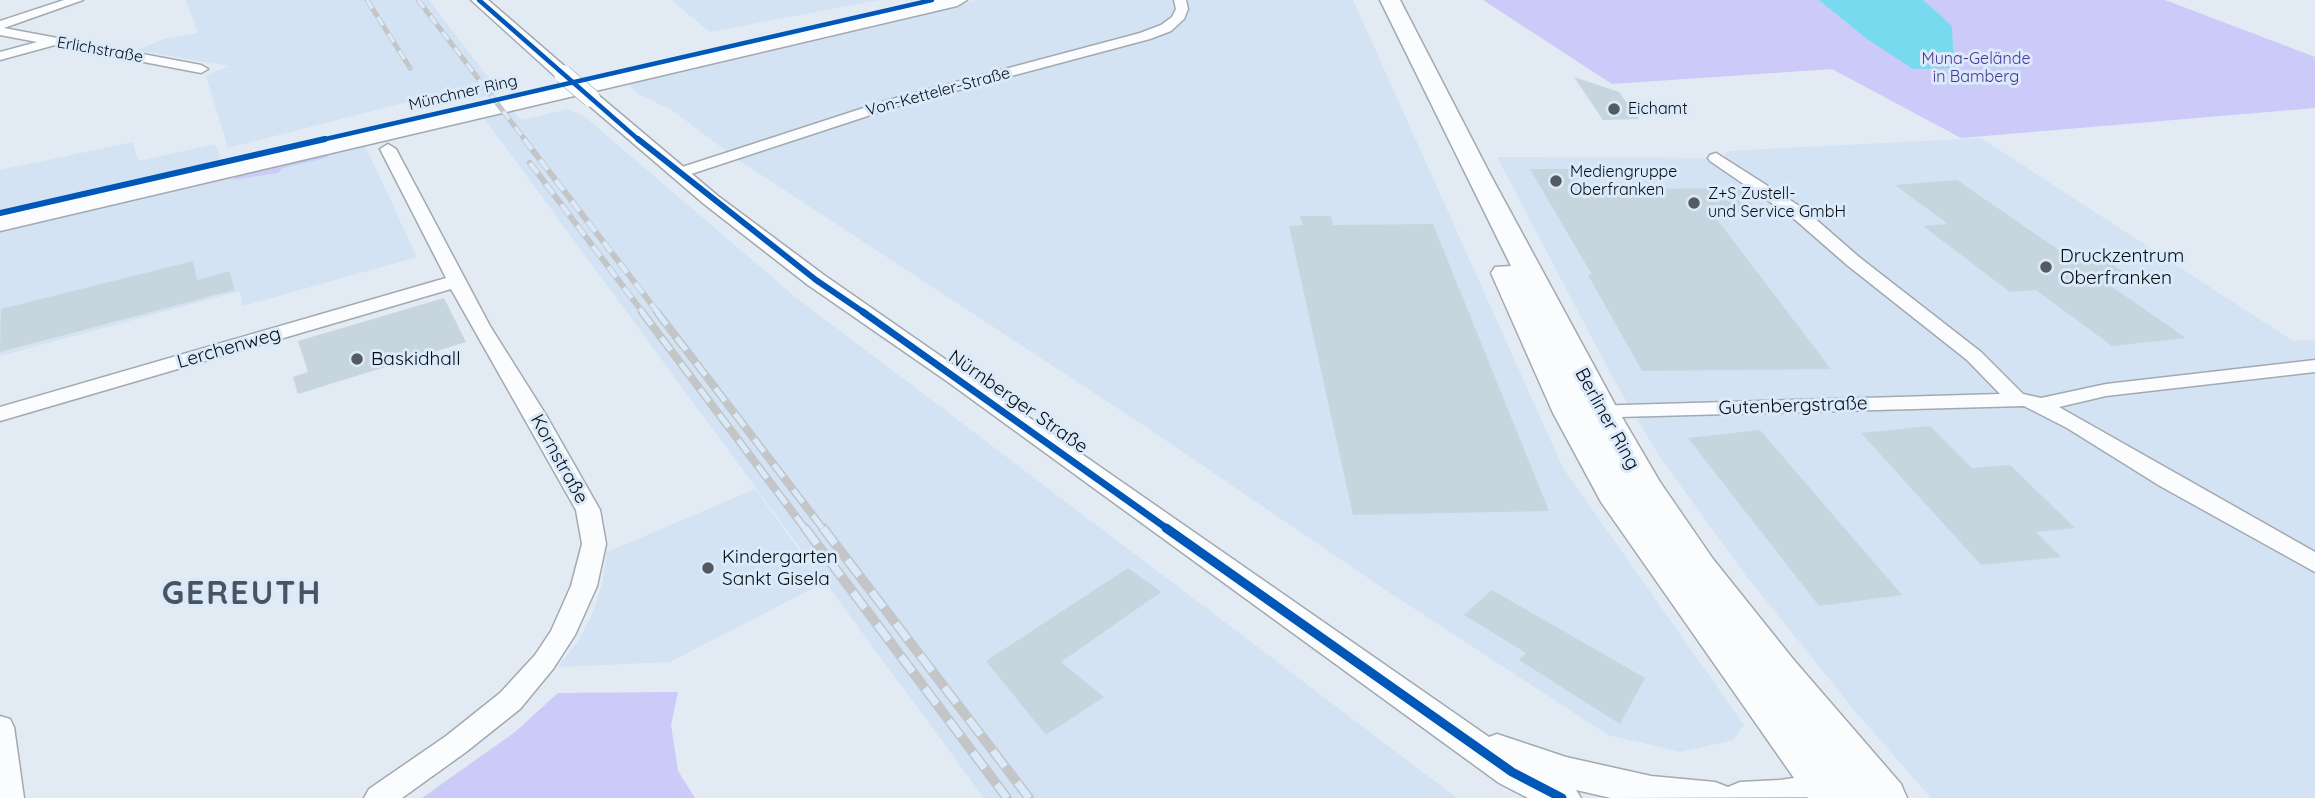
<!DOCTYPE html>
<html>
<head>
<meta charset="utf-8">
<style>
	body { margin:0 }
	canvas { display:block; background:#e2eaf3 }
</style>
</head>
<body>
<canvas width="2315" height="798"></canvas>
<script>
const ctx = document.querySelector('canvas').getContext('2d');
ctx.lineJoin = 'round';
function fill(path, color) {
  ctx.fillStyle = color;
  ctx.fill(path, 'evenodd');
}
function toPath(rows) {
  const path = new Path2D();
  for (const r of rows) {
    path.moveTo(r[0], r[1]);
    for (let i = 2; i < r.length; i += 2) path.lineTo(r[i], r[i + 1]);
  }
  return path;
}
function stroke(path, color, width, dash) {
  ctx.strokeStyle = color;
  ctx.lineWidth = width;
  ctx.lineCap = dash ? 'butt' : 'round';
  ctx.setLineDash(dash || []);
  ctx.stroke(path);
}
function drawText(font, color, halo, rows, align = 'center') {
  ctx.font = font + ' Quicksand,sans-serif';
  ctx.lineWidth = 6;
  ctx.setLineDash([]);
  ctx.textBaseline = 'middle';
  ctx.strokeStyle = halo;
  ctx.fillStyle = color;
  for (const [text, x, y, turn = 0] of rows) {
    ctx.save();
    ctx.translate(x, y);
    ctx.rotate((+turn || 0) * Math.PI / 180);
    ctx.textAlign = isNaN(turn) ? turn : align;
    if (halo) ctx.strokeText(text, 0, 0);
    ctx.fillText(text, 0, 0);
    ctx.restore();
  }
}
const built = toPath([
	[186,0,429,0,500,93,471,100,462,88,228,148,206,76,228,66,136,50,165,39,198,33],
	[671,0,879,0,710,32],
	[978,0,1353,0,1563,468,1744,725,1733,740,1681,752,1608,735,1387,591,1146,427,737,159,673,111,635,92,629,84],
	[510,107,521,120,568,109,584,116,798,299,1457,798,984,798,481,114],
	[361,137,417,257,243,306,240,291,0,356,0,170,133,142,138,161,215,144,224,168],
	[1981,138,2293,341,2315,339,2315,798,1931,798,1854,710,1747,577,1659,456,1614,380,1497,157,1723,158,1728,151],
	[755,489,823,583,670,662,558,667,579,640,593,612,602,584,607,552]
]);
const green = toPath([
	[1483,0,2165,0,2315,57,2315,108,1961,138,1832,69,1612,84],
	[332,153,325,158,283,168,278,173,232,180,241,173],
	[678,692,671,725,678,771,695,798,422,798,515,732,558,693]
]);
const water = toPath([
	[1819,0,1923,0,1952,26,1954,68,1913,69,1867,39]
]);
const building = toPath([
	[1574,77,1619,92,1639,119,1603,120],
	[1530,169,1569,169,1584,194,1630,193,1627,189,1739,188,1759,212,1712,213,1831,369,1642,371,1588,275,1592,275],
	[1957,180,2066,255,2094,252,2134,279,2105,282,2186,338,2112,346,2036,290,2010,292,1923,226,1948,224,1895,185],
	[1300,216,1331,216,1333,225,1433,224,1549,511,1353,515,1289,226,1303,225],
	[193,261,197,280,230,271,234,290,0,352,1,309],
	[444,298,466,342,298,394,293,377,308,372,298,341],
	[1930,426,1972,468,2010,465,2075,528,2036,532,2061,557,1981,565,1861,433],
	[1760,430,1902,595,1819,606,1688,438],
	[1128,568,1161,592,1061,662,1104,697,1046,735,986,661],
	[1492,590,1645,678,1620,724,1519,660,1526,653,1464,615]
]);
const minor = toPath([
	[64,0,83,0,4,28,201,65,208,69,201,73,55,45,0,60,0,52,37,42,0,35,0,21,64,0],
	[1174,0,1186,0,1188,9,1184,19,1171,31,1150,39,895,107,685,176,679,178,671,173,673,170,885,101,1140,33,1161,25,1172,17,1176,9,1174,0],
	[388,144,396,149,490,326,546,415,600,510,606,544,597,586,575,635,553,669,520,709,466,752,402,798,364,798,369,789,446,736,500,693,535,655,551,631,571,586,582,544,576,510,451,289,0,421,0,407,446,278,380,149,388,144],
	[1716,153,1804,209,1859,257,1981,352,2023,394,2041,398,2106,384,2315,360,2315,372,2106,396,2059,407,2315,552,2315,572,2160,486,2067,428,2024,406,1582,418,1579,413,1582,408,1590,406,2000,394,1967,360,1847,265,1792,217,1710,161,1708,158,1710,155,1716,153],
	[0,716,10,719,14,727,24,798,0,798,0,716]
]);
const tertiary = toPath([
	[471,0,488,0,569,70,572,74,569,78,557,78,471,0],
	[591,93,597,94,718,196,824,275,1489,737,1497,734,1566,757,1651,776,1715,782,1728,787,1740,782,1780,780,1840,771,1853,775,1858,786,1853,797,1611,798,1576,790,1581,798,1528,798,1499,783,948,382,808,285,704,204,585,102,582,98,591,93]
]);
const primary = toPath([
	[932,0,967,0,957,6,0,231,0,215,932,0],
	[1380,0,1400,0,1491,176,1619,412,1660,482,1713,559,1793,659,1901,784,1907,798,1808,798,1601,502,1553,413,1491,273,1495,267,1511,266,1380,0]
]);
const railFar3 = toPath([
	[367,0,410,68],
	[418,0,526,141]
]);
const railFar2 = toPath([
	[524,139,659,314],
	[530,163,644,314]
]);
const railFar1 = toPath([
	[642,312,806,530],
	[657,312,824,530]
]);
const rail = toPath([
	[805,528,1007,798],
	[823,528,1029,798]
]);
const tertiaryBridge = toPath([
	[563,74,591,98]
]);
const cyclewayFar3 = toPath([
	[479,0,640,141],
	[317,141,932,0]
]);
const cyclewayFar2 = toPath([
	[638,139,816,280,866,314],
	[0,213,325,139]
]);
const cyclewayFar1 = toPath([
	[863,312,1169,530]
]);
const cycleway = toPath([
	[1166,528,1512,772,1562,798]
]);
const markers = [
	[1614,109,7,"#545a61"],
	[1556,181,7,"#545a61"],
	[1694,203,7,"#545a61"],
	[2046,267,7,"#545a61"],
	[357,359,7,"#545a61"],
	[708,568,7,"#545a61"]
];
const farStreetnames = [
	["Erlichstraße",100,50,10],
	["Von-Ketteler-Straße",938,92,-15],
	["Münchner Ring",463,93,-13]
];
const farParknames = [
	["Muna-Gelände",1976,59],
	["in Bamberg",1976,77]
];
const farPoinames = [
	["Eichamt",1628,109],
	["Mediengruppe",1570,172],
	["Oberfranken",1570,190],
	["Z+S Zustell-",1708,194],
	["und Service GmbH",1708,212]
];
const poiNames = [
	["Druckzentrum",2060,256],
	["Oberfranken",2060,278],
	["Baskidhall",371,359],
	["Kindergarten",722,557],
	["Sankt Gisela",722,579]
];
const streetNames = [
	["Lerchenweg",229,348,-16],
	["Nürnberger Straße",1018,402,35],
	["Gutenbergstraße",1793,406,-2],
	["Berliner Ring",1607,419,61],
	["Kornstraße",559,459,61]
];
const nearDistrictnames = [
	["GEREUTH",242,594]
];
fill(built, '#d4e3f4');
fill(green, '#cbcaf8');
fill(water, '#78daef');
fill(building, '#c7d5de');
stroke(minor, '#a3a9b0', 3);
stroke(tertiary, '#a3a9b0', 3);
stroke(primary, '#a3a9b0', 3);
fill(minor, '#fbfcfd');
fill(tertiary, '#fbfcfd');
fill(primary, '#fbfcfd');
stroke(railFar3, '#c3c5c7', 5);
stroke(railFar2, '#c3c5c7', 6);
stroke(railFar1, '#c3c5c7', 8);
stroke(rail, '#c3c5c7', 10);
stroke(railFar3, '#dbeafa', 3.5, [10]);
stroke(railFar2, '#dbeafa', 4.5, [13]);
stroke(railFar1, '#dbeafa', 5, [16]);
stroke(rail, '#dbeafa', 7, [20]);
stroke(tertiaryBridge, '#a3a9b0', 19, []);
stroke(tertiaryBridge, '#fbfcfd', 18);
stroke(cyclewayFar3, '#0057b8', 4.5);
stroke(cyclewayFar2, '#0057b8', 6);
stroke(cyclewayFar1, '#0057b8', 7);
stroke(cycleway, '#0057b8', 9);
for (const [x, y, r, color] of markers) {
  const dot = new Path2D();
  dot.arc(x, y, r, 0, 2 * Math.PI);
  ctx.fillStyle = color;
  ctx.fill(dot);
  stroke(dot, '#dbeafa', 2.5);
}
drawText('16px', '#080d12', '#dbeafa', farStreetnames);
drawText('16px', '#4b3495', '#dbeafa', farParknames);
drawText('16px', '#080d12', '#dbeafa', farPoinames, 'left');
drawText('19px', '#080d12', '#dbeafa', poiNames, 'left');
drawText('19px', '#080d12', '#dbeafa', streetNames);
ctx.letterSpacing = '2px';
drawText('bold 32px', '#485462', '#dbeafa', nearDistrictnames);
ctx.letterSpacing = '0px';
</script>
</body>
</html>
